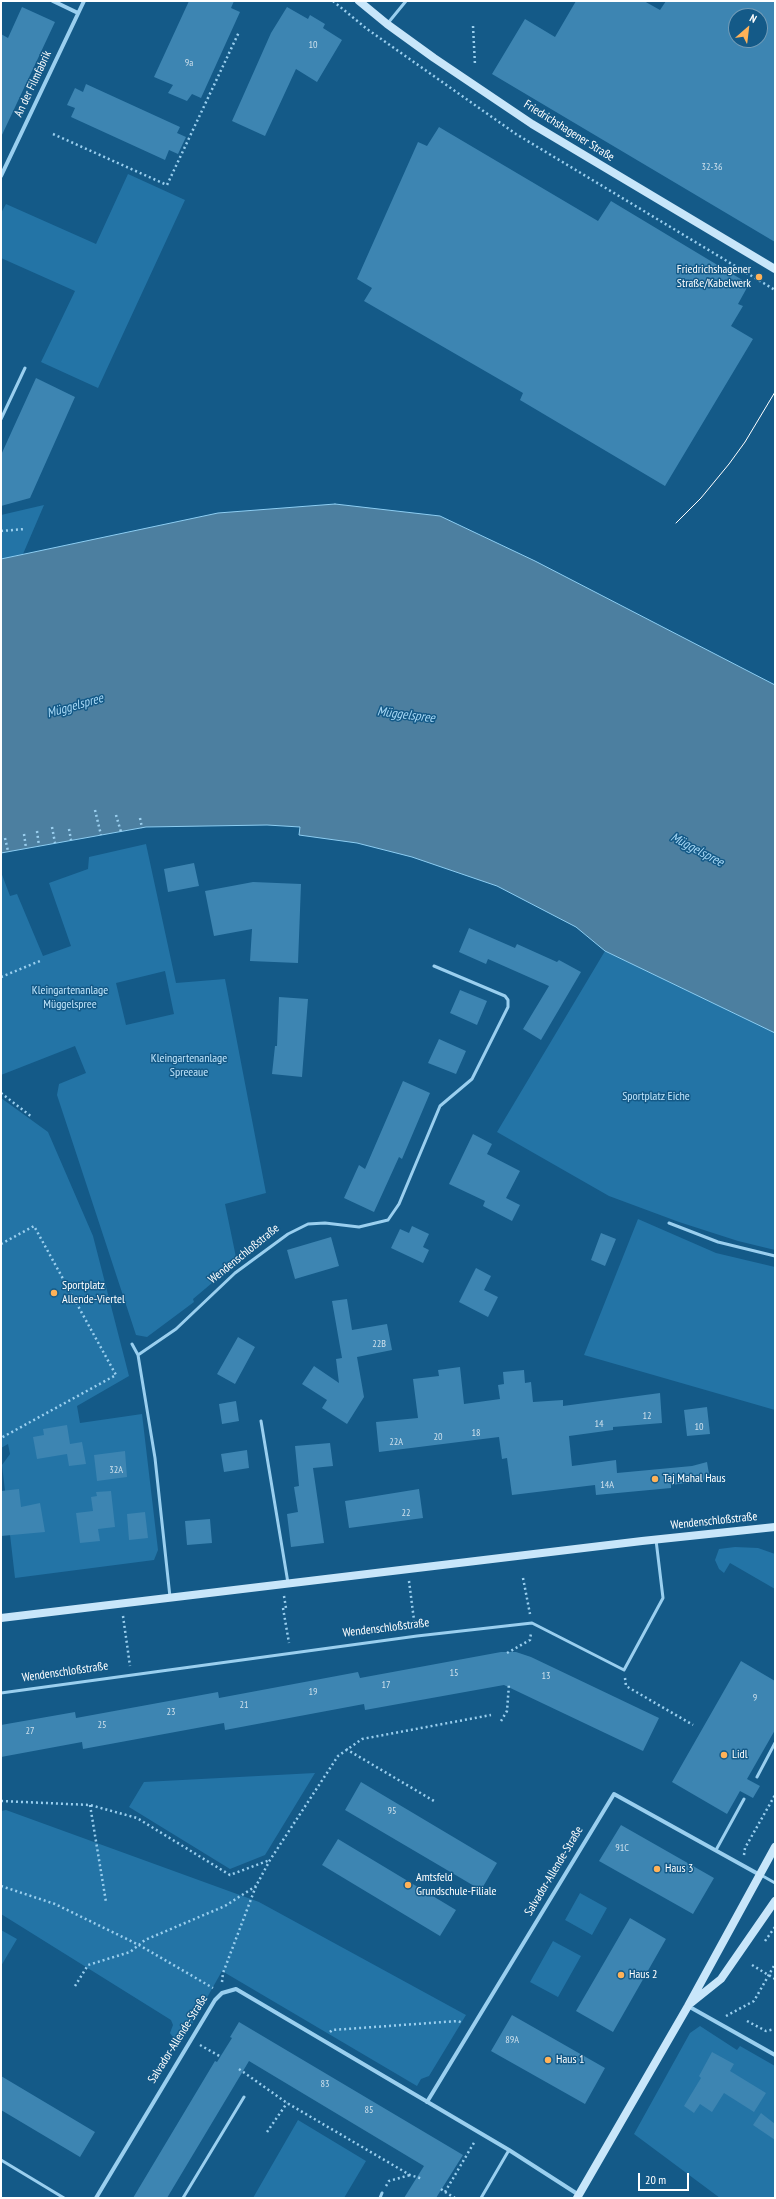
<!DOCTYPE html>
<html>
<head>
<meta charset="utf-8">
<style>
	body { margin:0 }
	#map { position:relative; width:776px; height:2199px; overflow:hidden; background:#145a88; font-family:"PT Sans Narrow",sans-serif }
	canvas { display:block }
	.frame { position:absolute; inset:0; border:2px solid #fff; pointer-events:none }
	.north { position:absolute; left:728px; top:8px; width:40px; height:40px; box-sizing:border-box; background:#145a88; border:1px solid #729cb8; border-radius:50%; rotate:28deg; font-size:11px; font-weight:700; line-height:16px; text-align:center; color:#fff }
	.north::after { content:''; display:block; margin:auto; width:14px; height:18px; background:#ffb258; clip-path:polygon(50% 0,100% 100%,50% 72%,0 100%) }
	.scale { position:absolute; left:638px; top:2173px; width:51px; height:18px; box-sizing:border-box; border:2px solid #fff; border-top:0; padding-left:5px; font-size:12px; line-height:14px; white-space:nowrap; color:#fff; -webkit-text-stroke:3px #145a88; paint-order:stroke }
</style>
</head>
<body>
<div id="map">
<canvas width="776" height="2199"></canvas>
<div class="frame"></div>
<div class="north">N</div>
<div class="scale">20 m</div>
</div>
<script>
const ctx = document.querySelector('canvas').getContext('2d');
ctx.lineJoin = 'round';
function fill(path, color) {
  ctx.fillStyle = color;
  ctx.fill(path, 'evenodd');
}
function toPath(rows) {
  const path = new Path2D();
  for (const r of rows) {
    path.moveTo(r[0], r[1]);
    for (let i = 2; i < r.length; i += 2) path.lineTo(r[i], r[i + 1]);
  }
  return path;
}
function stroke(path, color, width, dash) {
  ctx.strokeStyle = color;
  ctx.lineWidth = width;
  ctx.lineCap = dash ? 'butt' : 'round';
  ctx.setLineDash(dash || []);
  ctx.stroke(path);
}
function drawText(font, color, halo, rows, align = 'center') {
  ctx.font = font + ' "PT Sans Narrow",sans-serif';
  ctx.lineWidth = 3;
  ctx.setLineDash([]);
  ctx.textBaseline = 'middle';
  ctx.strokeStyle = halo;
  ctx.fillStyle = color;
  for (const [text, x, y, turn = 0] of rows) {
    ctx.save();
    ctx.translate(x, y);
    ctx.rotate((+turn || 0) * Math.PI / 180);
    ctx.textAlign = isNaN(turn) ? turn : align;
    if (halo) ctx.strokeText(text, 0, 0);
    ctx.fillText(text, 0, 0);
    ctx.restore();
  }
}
const green = toPath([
	[128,174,185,200,98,388,41,362,75,291,1,258,1,213,6,204,96,244],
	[44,505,23,554,1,559,1,515],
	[146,844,176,983,225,979,266,1193,225,1204,237,1262,193,1299,194,1302,147,1337,136,1335,57,1095,59,1084,86,1073,75,1046,1,1075,1,872,10,896,17,894,43,956,71,946,49,883,88,869,89,857],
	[165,971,174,1014,126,1025,116,983],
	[605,951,775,1033,775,1250,738,1241,679,1222,609,1196,497,1132],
	[1,1098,48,1132,93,1236,129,1376,77,1406,80,1423,142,1414,158,1550,154,1560,15,1578,2,1465,10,1454,8,1444,1,1448],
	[638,1219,716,1253,775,1267,775,1410,584,1355],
	[735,1547,758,1548,775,1554,775,1589,730,1563,724,1573,719,1569,715,1560,719,1549],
	[315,1773,265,1855,230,1869,129,1807,144,1782],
	[6,1810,259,1902,466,2015,429,2076,421,2079,417,2086,222,1971,186,2035,183,2039,175,2040,170,2033,173,2025,171,2020,1,1914,1,1811],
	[580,1893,607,1908,592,1935,565,1920],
	[1,1930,17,1939,1,1966],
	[553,1941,581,1956,558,1997,530,1982],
	[700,2026,737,2050,740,2046,775,2066,775,2198,720,2198,634,2134,690,2033],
	[298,2120,366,2161,344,2198,253,2198]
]);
const water = toPath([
	[335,504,440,516,535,561,775,685,775,1033,605,951,576,927,497,886,412,857,357,843,299,835,300,827,267,825,146,827,1,853,1,559,218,513,335,504]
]);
const building = toPath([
	[189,1,234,1,231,8,240,12,201,98,192,94,187,101,168,93,173,85,154,77],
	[576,1,644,1,660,10,666,1,775,1,775,242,492,74,525,19,555,37],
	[736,16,760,16,760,40,736,40],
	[22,7,55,22,1,137,1,34,8,38],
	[287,7,308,19,310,15,325,24,323,28,342,40,317,82,296,69,265,136,232,121,271,33],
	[86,84,180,127,177,133,186,137,178,154,169,150,165,160,71,117,75,108,67,105,75,88,83,92],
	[439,127,598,221,611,201,749,284,738,304,743,306,731,326,753,339,665,486,520,400,523,393,364,301,372,288,357,279,418,142,427,146],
	[36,378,75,397,30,498,1,506,1,455],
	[194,863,199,886,168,892,164,869],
	[253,882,301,884,298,963,250,961,252,929,214,936,205,891],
	[469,928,515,948,517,944,557,962,559,960,581,972,541,1040,523,1029,549,986,488,959,486,964,459,952],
	[460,990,487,1001,477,1025,450,1013],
	[279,997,308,999,302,1077,272,1074,275,1046,277,1046],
	[439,1039,466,1051,456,1074,428,1063],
	[403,1081,430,1093,402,1159,399,1157,374,1212,344,1198,359,1165,365,1169],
	[473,1134,492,1144,487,1154,520,1171,506,1198,520,1205,512,1221,483,1206,485,1201,449,1184],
	[412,1226,429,1234,423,1247,429,1250,423,1263,391,1248,400,1229,409,1233],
	[601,1233,616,1239,605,1266,591,1260],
	[331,1237,339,1266,295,1279,287,1250],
	[476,1268,491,1276,484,1290,498,1297,488,1317,459,1302],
	[347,1299,352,1330,387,1324,392,1350,357,1357,364,1397,347,1424,322,1408,327,1400,302,1384,314,1366,339,1383,336,1359,342,1358,332,1301],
	[238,1337,255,1347,235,1384,217,1374],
	[460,1367,464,1404,500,1399,498,1385,504,1384,503,1372,524,1370,525,1383,531,1382,533,1402,563,1400,563,1406,660,1393,662,1423,613,1427,613,1430,569,1436,572,1466,616,1460,617,1473,692,1466,707,1462,710,1480,671,1485,671,1488,596,1495,595,1485,512,1495,507,1458,502,1459,499,1437,379,1452,376,1422,418,1418,413,1379,439,1376,438,1370],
	[236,1401,239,1421,222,1424,219,1404],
	[707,1407,710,1434,687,1436,684,1410],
	[67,1425,70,1444,82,1442,86,1464,69,1466,67,1454,37,1459,33,1437,44,1435,43,1429],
	[330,1443,333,1466,313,1468,324,1543,291,1547,287,1514,298,1512,294,1487,299,1486,295,1446],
	[247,1450,249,1468,224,1472,221,1454],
	[125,1451,127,1477,97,1481,94,1455],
	[19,1489,21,1507,40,1503,45,1532,1,1536,1,1491],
	[419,1489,423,1518,349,1528,345,1501],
	[111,1491,115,1527,98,1529,100,1541,80,1543,76,1513,93,1511,91,1497,97,1496,96,1492],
	[145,1512,148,1538,129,1540,127,1514],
	[210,1519,212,1543,187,1545,185,1521],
	[501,1652,516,1652,531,1657,659,1718,643,1751,504,1685,365,1710,364,1704,225,1730,224,1723,83,1749,82,1742,1,1757,1,1725,75,1712,76,1718,218,1692,219,1698,358,1672,360,1678],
	[741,1661,775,1681,775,1730,747,1779,760,1786,753,1798,740,1791,727,1814,672,1782],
	[361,1782,497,1863,481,1890,345,1810],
	[621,1825,714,1878,693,1914,599,1861],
	[338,1839,456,1910,440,1936,322,1865],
	[630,1918,666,1939,613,2032,576,2011],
	[512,2015,605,2068,585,2104,491,2051],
	[239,2022,463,2155,436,2198,404,2198,424,2166,249,2061,167,2198,133,2198,215,2061,217,2062,232,2038,230,2037],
	[712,2052,734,2064,730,2071,766,2093,754,2112,724,2093,712,2112,700,2104,694,2113,684,2106,701,2078,699,2076],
	[1,2076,95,2132,80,2157,1,2110],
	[761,2113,775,2124,775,2140,753,2125]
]);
const path = toPath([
	[333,1,367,29,516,134,775,290],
	[473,26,475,65],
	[53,134,167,185,239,32],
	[1,531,25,529],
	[95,810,101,835],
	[116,815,121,832],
	[140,818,142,828],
	[52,827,55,843],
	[69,829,71,840],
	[37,831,39,846],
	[24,834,26,848],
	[5,838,8,851],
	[1,977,40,961],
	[1,1093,32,1117],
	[1,1244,34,1226,116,1375,1,1438],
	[523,1578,530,1614],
	[409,1581,415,1628],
	[284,1596,286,1608],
	[283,1608,289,1643],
	[123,1616,130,1666],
	[507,1653,530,1640,531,1633],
	[625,1678,626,1686,693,1725],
	[501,1721,507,1711,509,1684],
	[346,1749,434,1801],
	[1,1801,90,1805,137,1818,230,1875,270,1860],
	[90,1805,106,1902],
	[744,1855,745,1848,775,1795],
	[1,1886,55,1904,139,1945,213,1988],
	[765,1941,775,1927],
	[752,1965,775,1979],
	[222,1982,223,1973,256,1886,270,1860,338,1756,362,1739,491,1715],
	[75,1986,88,1965,130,1952,145,1940,225,1906,256,1886],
	[726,2016,754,2001,775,1964],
	[747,2021,766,2031,775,2029],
	[330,2032,332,2030,458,2021,463,2023],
	[200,2045,221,2057],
	[239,2069,287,2103,410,2175,423,2179],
	[267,2132,287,2103],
	[386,2186,389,2181,410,2175],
	[441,2189,445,2192,475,2141],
	[445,2192,455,2198]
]);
const lane = toPath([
	[388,23,406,1],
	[1,419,25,368],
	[669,1223,718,1242,775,1256],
	[132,1344,138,1355,155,1458,170,1597],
	[138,1355,176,1329,235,1273,288,1234,308,1224,325,1223,359,1227,388,1220,399,1204,440,1106,472,1079,508,1007,508,1000,505,996,434,966],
	[261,1421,288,1583],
	[1,1693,417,1636,532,1623,624,1670,663,1598,656,1540],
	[757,1777,775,1743],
	[716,1850,744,1799],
	[761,1875,775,1883],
	[1,2160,64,2198],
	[183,2198,244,2097],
	[380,2198,382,2193],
	[481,2198,509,2150]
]);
const street = toPath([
	[53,1,78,13],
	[1,176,84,1],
	[688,2006,775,2055],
	[427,2102,614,1794,760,1875],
	[96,2198,215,2000,222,1993,236,1989,509,2150,579,2195]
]);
const secondary = toPath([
	[359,1,387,24,434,58,532,124,775,269],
	[1,1618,642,1541,775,1527],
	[691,2003,721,1979,775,1901],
	[577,2198,688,2006,775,1847]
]);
const tram = toPath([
	[676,523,701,498,729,464,745,442,775,392]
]);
const markers = [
	[759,277,4,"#ffb258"],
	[54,1293,4,"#ffb258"],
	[655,1479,4,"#ffb258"],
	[724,1755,4,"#ffb258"],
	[657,1869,4,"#ffb258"],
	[408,1885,4,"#ffb258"],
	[621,1975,4,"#ffb258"],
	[548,2060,4,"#ffb258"]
];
const numberNames = [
	["10",313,45],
	["9a",189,63],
	["32-36",712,167],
	["22B",379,1344],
	["12",647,1416],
	["14",599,1424],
	["10",699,1427],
	["18",476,1433],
	["20",438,1437],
	["22A",396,1442],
	["32A",116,1470],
	["14A",607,1485],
	["22",406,1513],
	["15",454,1673],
	["13",546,1676],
	["17",386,1685],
	["19",313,1692],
	["9",755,1698],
	["21",244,1705],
	["23",171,1712],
	["25",102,1725],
	["27",30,1731],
	["95",392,1811],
	["91C",622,1848],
	["89A",512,2040],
	["83",325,2084],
	["85",369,2110]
];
const streetNames = [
	["An der Filmfabrik",33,84,-65],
	["Friedrichshagener Straße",569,131,32],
	["Wendenschloßstraße",244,1254,-39],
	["Wendenschloßstraße",714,1521,-6],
	["Wendenschloßstraße",386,1628,-7],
	["Wendenschloßstraße",65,1672,-8],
	["Salvador-Allende-Straße",554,1871,-59],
	["Salvador-Allende-Straße",178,2039,-58]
];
const poiNames = [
	["Friedrichshagener",751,270,"right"],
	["Straße/Kabelwerk",751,284,"right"],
	["Sportplatz",62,1286],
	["Allende-Viertel",62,1300],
	["Taj Mahal Haus",663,1479],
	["Lidl",732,1755],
	["Haus 3",665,1869],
	["Amtsfeld",416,1878],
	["Grundschule-Filiale",416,1892],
	["Haus 2",629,1975],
	["Haus 1",556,2060]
];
const parkNames = [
	["Kleingartenanlage",70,991],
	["Müggelspree",70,1005],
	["Kleingartenanlage",189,1059],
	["Spreeaue",189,1073],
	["Sportplatz Eiche",656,1097]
];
const waterNames = [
	["Müggelspree",75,706,-16],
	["Müggelspree",406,715,7],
	["Müggelspree",697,850,28]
];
fill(green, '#2374a6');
fill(water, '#4c7fa0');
stroke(water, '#8ccdf2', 1);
fill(building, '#3d85b2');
stroke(path, '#9acfef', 2.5, [2, 3]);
stroke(lane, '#9acfef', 3);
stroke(street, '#9acfef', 4);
stroke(secondary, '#c8e6fa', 8);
stroke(tram, '#fff', 1);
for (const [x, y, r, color] of markers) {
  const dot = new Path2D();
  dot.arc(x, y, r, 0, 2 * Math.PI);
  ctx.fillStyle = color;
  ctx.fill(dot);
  stroke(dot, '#145a88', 1.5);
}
drawText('10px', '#cee0ec', null, numberNames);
drawText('12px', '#fff', '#145a88', streetNames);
drawText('12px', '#fff', '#145a88', poiNames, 'left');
drawText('12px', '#c0e5fb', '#145a88', parkNames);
drawText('italic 13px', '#a6d8f6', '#145a88', waterNames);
</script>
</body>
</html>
